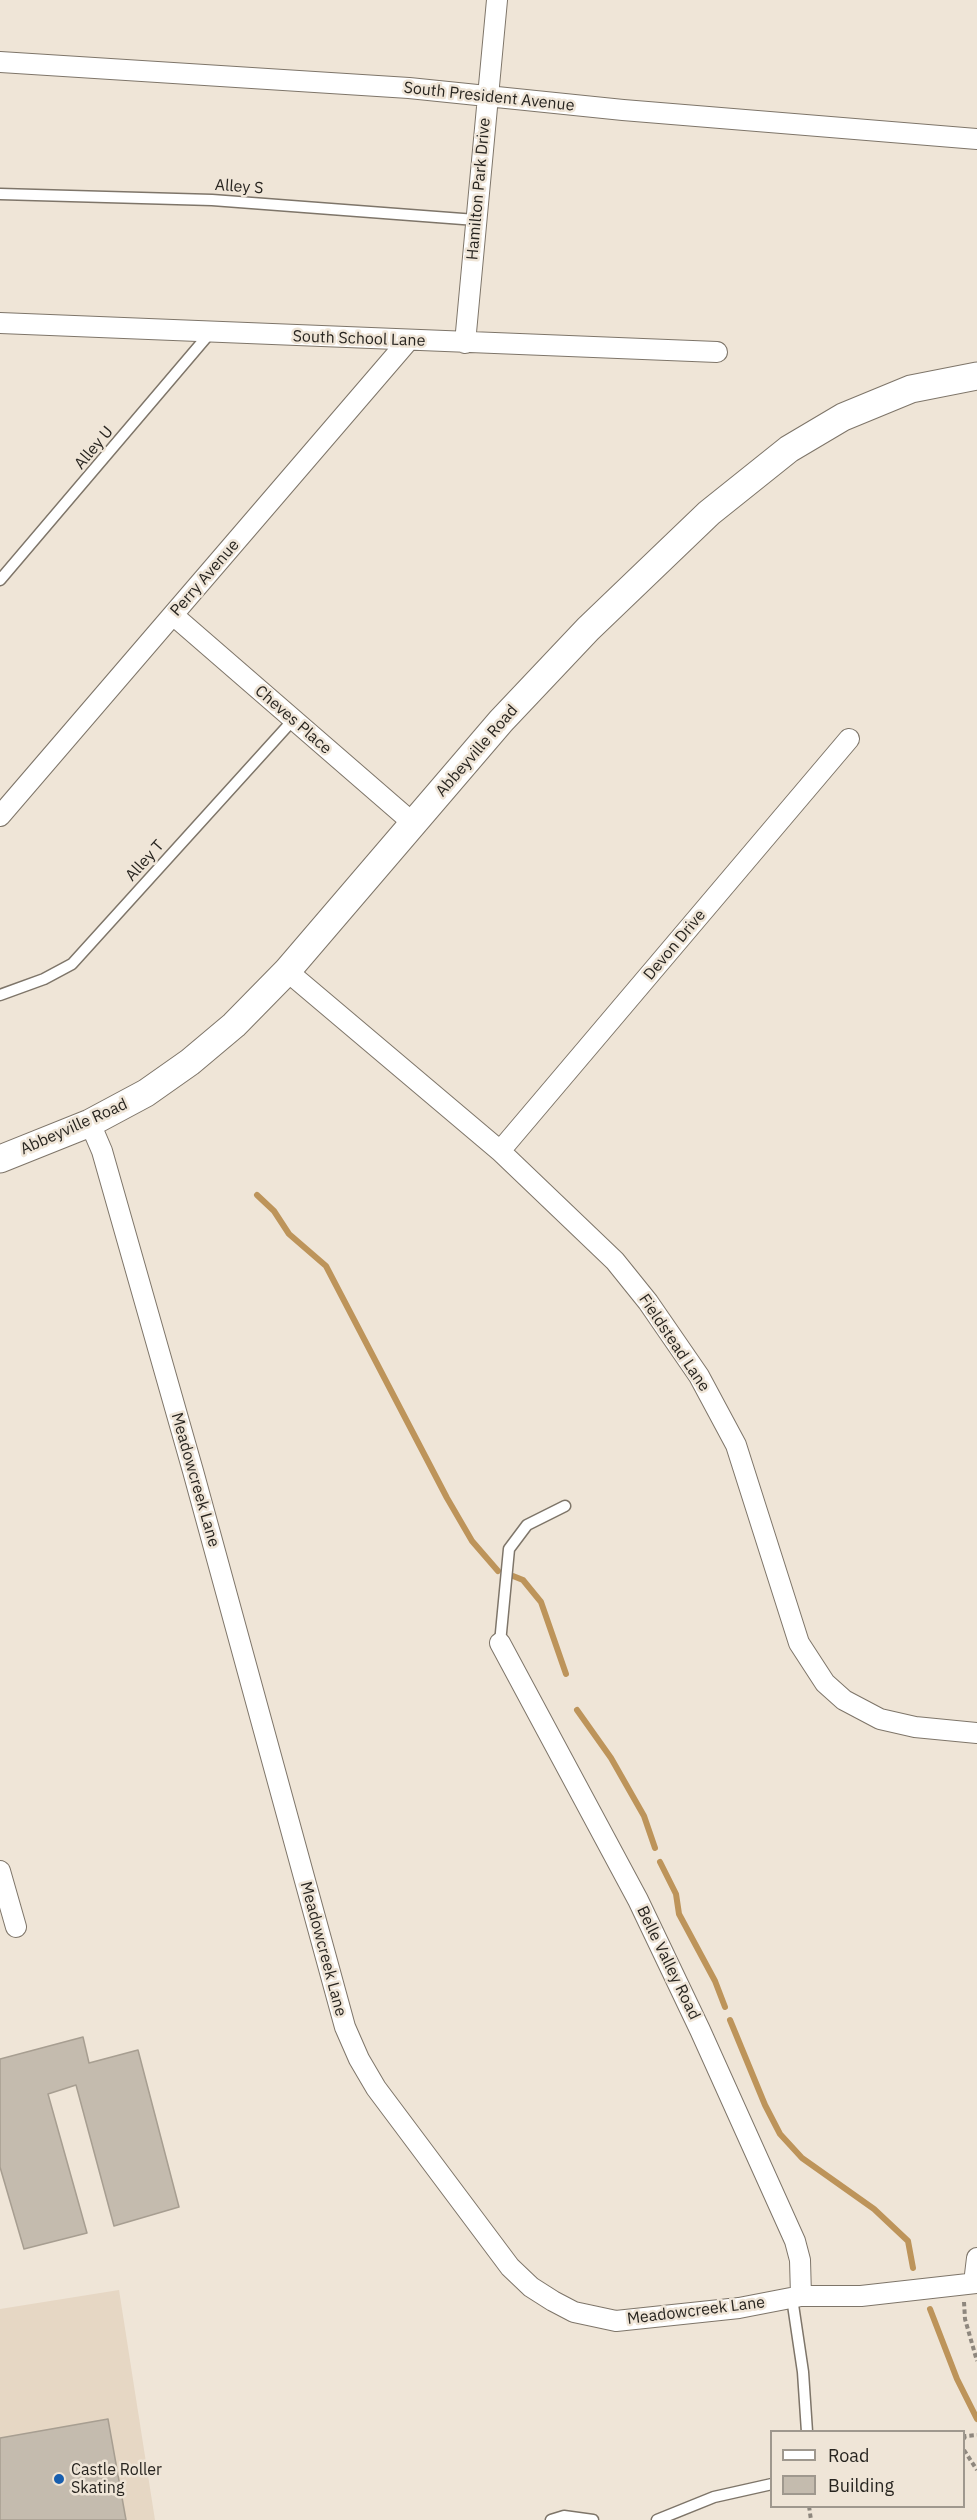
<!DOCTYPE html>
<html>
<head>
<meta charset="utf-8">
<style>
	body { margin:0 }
	#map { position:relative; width:977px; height:2520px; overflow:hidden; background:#efe5d7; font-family:"IBM Plex Sans",sans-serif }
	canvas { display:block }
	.legend { position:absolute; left:770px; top:2430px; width:195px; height:78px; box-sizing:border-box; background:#efe5d7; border:2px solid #9f988e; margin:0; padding:8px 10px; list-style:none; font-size:18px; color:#282520 }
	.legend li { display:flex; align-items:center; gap:12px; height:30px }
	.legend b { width:30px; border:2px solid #9f988e }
</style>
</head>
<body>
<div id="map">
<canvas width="977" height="2520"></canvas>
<ul class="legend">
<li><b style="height:8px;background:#fff"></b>Road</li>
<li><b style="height:16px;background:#c4bbae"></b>Building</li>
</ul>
</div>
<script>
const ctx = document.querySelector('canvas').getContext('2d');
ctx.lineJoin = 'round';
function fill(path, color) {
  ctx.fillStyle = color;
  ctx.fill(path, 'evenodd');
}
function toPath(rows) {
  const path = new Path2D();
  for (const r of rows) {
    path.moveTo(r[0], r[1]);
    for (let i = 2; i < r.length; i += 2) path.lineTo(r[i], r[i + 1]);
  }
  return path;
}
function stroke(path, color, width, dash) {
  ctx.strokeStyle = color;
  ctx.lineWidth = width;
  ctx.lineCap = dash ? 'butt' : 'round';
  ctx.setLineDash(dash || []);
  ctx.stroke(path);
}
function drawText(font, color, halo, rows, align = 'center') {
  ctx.font = font + ' "IBM Plex Sans",sans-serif';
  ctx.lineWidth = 5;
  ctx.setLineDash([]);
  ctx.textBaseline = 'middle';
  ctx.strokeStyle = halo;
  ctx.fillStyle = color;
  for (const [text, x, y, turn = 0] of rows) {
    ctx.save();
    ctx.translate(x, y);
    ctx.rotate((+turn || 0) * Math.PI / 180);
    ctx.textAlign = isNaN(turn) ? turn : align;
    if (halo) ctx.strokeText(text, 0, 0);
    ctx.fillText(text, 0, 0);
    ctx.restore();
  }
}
const built = toPath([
	[119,2290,155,2520,0,2520,0,2309]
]);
const stream = toPath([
	[257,1195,274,1211,289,1234,326,1266,447,1498,472,1541,498,1571],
	[513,1576,523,1580,541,1602,566,1674],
	[577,1710,611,1758,644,1816,655,1848],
	[660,1862,676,1894,679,1914,715,1981,725,2007],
	[730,2020,765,2105,780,2134,802,2158,874,2209,908,2241,913,2268],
	[930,2309,957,2379,977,2419]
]);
const building = toPath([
	[83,2037,89,2063,138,2050,179,2207,114,2226,76,2085,48,2094,87,2233,24,2249,0,2167,0,2059,83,2037],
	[108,2419,126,2520,0,2520,0,2438,108,2419]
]);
const path = toPath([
	[964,2302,965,2319,977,2361],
	[964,2439,965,2436,977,2435],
	[964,2450,977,2470],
	[809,2506,811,2520]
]);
const lane = toPath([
	[0,194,212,200,476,220],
	[0,580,210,333],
	[0,995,44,979,72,964,293,720],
	[500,1643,509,1549,527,1525,565,1506],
	[792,2298,803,2372,807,2432],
	[551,2520,564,2516,593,2520],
	[657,2520,714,2497,772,2484]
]);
const street = toPath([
	[0,62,409,88,623,110,977,139],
	[0,323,717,352],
	[465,343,497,0],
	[173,615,414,824],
	[0,816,408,341],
	[287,971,500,1151,615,1261,648,1302,699,1376,736,1445,799,1643,825,1683,844,1700,880,1719,915,1727,977,1733],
	[90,1123,102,1151,193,1471,345,2027,359,2059,376,2088,510,2267,531,2287,553,2301,574,2312,616,2321,739,2308,801,2296,861,2296,977,2283],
	[500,1151,849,739],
	[500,1643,638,1900,700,2030,795,2241,800,2260,801,2296],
	[0,1871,16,1927],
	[974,2283,977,2258]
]);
const secondary = toPath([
	[0,1159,90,1123,146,1093,190,1062,234,1025,287,971,501,721,588,629,709,513,789,449,843,417,911,389,977,376]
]);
const markers = [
	[59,2479,6,"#185eae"]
];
const streetNames = [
	["South President Avenue",489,97,6],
	["Alley S",239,187,4],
	["Hamilton Park Drive",479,189,-85],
	["South School Lane",359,339,2],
	["Alley U",94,448,-50],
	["Perry Avenue",205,578,-49],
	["Cheves Place",293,720,41],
	["Abbeyville Road",477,751,-49],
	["Alley T",145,861,-48],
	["Devon Drive",675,945,-50],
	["Abbeyville Road",74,1127,-24],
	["Fieldstead Lane",674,1343,56],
	["Meadowcreek Lane",195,1480,74],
	["Meadowcreek Lane",323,1949,75],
	["Belle Valley Road",668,1963,64],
	["Meadowcreek Lane",696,2311,-7]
];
const poiNames = [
	["Castle Roller",71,2470],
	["Skating",71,2488]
];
fill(built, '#e6d7c4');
stroke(stream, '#bd945a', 6);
fill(building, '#c4bbae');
stroke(building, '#a79e91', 1.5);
stroke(lane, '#7e7569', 13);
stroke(street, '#7e7569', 22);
stroke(secondary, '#7e7569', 29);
stroke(path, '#8e877e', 4, [4.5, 3]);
stroke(lane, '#fff', 10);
stroke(street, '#fff', 20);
stroke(secondary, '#fff', 27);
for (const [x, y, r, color] of markers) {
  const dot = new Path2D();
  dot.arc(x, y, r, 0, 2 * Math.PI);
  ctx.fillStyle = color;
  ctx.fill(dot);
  stroke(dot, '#efe5d7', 2);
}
drawText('16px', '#282520', '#efe5d7', streetNames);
drawText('16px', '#282520', '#efe5d7', poiNames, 'left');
</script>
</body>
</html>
